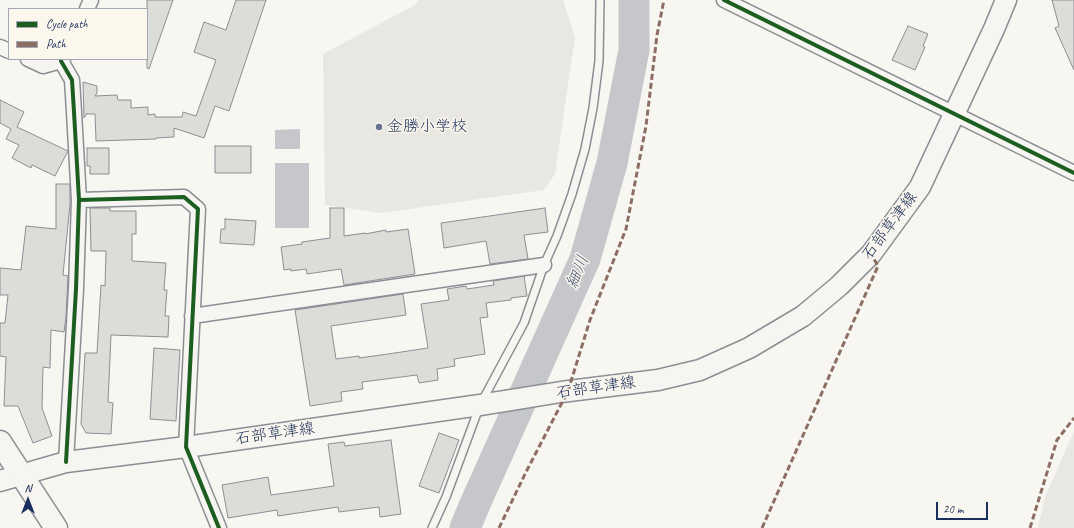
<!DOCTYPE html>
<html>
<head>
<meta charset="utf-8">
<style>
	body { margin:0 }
	#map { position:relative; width:1074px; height:528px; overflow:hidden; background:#f8f6f0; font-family:Caveat,sans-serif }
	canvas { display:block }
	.legend { position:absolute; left:8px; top:8px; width:140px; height:52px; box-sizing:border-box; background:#fbf7ec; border:1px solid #a1a7b3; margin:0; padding:5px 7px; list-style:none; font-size:12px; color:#1b2f5e }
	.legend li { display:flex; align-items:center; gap:8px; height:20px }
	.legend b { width:20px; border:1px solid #a1a7b3 }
	.north { position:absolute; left:8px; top:480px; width:40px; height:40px; -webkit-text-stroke:3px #fbf7ec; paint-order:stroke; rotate:0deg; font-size:11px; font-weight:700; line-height:16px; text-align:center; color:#1b2f5e }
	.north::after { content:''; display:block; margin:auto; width:14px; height:18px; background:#1b2f5e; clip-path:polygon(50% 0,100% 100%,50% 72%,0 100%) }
	.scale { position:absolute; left:936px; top:502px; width:52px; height:18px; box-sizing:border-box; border:2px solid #1b2f5e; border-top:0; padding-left:5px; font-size:12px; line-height:14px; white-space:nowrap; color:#1b2f5e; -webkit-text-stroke:3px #fbf7ec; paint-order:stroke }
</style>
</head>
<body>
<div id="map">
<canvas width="1074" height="528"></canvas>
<ul class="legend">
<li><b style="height:5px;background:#1b5e20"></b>Cycle path</li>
<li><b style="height:5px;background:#8d6e63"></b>Path</li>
</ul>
<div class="north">N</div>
<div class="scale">20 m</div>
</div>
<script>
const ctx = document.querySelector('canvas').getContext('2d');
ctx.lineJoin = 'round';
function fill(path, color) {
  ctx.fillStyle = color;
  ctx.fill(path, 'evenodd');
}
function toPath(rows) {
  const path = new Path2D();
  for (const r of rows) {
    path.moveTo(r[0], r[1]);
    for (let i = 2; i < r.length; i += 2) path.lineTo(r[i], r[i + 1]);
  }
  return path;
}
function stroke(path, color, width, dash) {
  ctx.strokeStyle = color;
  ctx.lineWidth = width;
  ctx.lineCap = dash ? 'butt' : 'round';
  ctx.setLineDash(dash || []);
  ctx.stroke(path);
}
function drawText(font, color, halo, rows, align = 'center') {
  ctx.font = font + ' Caveat,"Klee One",sans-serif';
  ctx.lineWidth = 3;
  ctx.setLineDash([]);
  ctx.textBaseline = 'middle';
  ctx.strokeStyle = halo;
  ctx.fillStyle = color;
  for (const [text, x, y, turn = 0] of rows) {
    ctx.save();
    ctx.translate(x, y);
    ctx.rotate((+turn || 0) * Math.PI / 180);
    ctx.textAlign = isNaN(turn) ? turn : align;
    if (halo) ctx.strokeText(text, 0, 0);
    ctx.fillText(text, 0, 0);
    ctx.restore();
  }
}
const green = toPath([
	[419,0,563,0,575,37,555,174,544,190,381,213,325,205,323,54,415,5],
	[1074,431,1074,528,1038,528,1045,497]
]);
const water = toPath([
	[300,129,300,149,275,149,275,130],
	[275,163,309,163,309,228,275,228]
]);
const river = toPath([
	[465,528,475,504,585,259,612,163,634,50,634,0]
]);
const building = toPath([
	[147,0,173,0,149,69,147,68,147,0],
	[236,0,266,0,229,111,215,106,204,138,174,128,174,137,156,138,156,139,96,141,95,114,87,114,87,113,84,118,83,82,97,86,97,93,95,96,117,95,118,100,131,100,131,108,148,107,148,115,155,114,155,117,182,117,183,112,196,116,216,60,194,52,204,22,226,30,236,0],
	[1052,0,1074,0,1074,70,1055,28,1059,26,1052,0],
	[908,26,928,34,923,46,925,47,915,70,892,60,908,26],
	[0,100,24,112,17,127,68,151,55,176,32,165,31,168,12,158,19,145,6,139,11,129,0,123,0,100],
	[215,146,251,146,251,173,215,173,215,146],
	[87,148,109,148,109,174,90,174,90,166,87,166,87,148],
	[56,184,70,184,70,204,63,275,68,276,66,317,64,332,51,330,50,368,43,367,42,408,52,436,33,443,18,406,4,406,6,357,0,356,0,323,5,323,8,295,0,295,0,268,21,270,26,226,56,229,56,184],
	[90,208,110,208,110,211,136,211,136,234,132,234,132,261,166,263,164,290,167,290,165,316,169,316,168,337,111,335,108,402,113,403,111,434,86,433,81,424,85,353,97,353,101,285,105,286,106,251,91,251,90,208],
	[330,208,344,208,344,236,365,233,365,234,386,230,386,232,408,229,415,274,344,285,341,269,307,274,306,269,291,271,291,269,284,270,281,247,302,244,302,242,330,238,330,208],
	[545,208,548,232,524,235,528,259,490,264,486,241,444,248,441,223,545,208],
	[225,219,256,221,254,245,220,243,221,229,225,229,225,219],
	[524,276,527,296,511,298,511,300,486,303,488,317,480,318,485,354,454,359,455,366,437,369,438,380,419,383,417,375,362,382,363,389,341,392,342,401,310,406,295,310,403,294,406,315,331,326,336,359,359,356,359,358,388,354,428,348,421,304,449,300,447,289,466,286,467,289,494,285,493,281,524,276],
	[154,348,180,350,176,421,150,419,154,348],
	[439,433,459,440,439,493,419,486,439,433],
	[391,440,401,514,380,517,379,507,339,512,338,507,278,516,277,510,228,518,222,485,268,477,271,495,334,486,328,444,344,442,345,446,391,440]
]);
const service = toPath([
	[432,528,446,497,480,405,524,323,544,265,557,236,572,194,585,149,593,108,599,61,600,0]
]);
const minor = toPath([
	[724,0,1074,173],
	[87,9,91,0],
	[0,47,9,51],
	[28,59,43,66,61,61,63,59],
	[61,61,72,80,74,112,79,200,76,289,66,462],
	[79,200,184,197,198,209,186,447,219,528],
	[192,316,544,265]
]);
const secondary = toPath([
	[0,481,66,462,186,447,480,405,561,392,658,380,700,370,749,348,803,316,839,286,871,254,920,187,994,29,1006,0]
]);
const primary = toPath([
	[0,442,56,528]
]);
const quiet = toPath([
	[499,528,526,472,568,391,590,320,626,229,646,126,657,35,664,0],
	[762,528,878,266,871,254],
	[1030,528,1057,440,1074,418]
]);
const cycleway = toPath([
	[724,0,1074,173],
	[61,61,72,80,74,112,79,200,76,289,66,462],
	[79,200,184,197,198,209,186,447,219,528]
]);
const markers = [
	[379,127,4,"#687591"]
];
const poiNames = [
	["金勝小学校",387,127]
];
const streetNames = [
	["石部草津線",890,226,-53],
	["石部草津線",596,388,-8],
	["石部草津線",275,434,-8]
];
const waterNames = [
	["細川",578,272,-68]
];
fill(green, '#e8e7e2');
fill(water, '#c5c7cb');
stroke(river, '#c5c7cb', 31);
fill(building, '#dcdcd9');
stroke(building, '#8b8e94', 1);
stroke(service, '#8b8e94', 10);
stroke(minor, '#8b8e94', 17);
stroke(secondary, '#8b8e94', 23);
stroke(primary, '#8b8e94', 25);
stroke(service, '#f6f5f1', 7);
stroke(minor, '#f6f5f1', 14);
stroke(secondary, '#f6f5f1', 20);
stroke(primary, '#f6f5f1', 22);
stroke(quiet, '#8d6e63', 3, [6, 3]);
stroke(cycleway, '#1b5e20', 4);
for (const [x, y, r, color] of markers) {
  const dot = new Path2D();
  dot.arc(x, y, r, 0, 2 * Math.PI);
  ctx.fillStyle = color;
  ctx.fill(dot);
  stroke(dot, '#fbf7ec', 1.5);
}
drawText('16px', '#1b2f5e', '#fbf7ec', poiNames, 'left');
drawText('16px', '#1b2f5e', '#fbf7ec', streetNames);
drawText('italic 17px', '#47577a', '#fbf7ec', waterNames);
</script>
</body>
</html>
